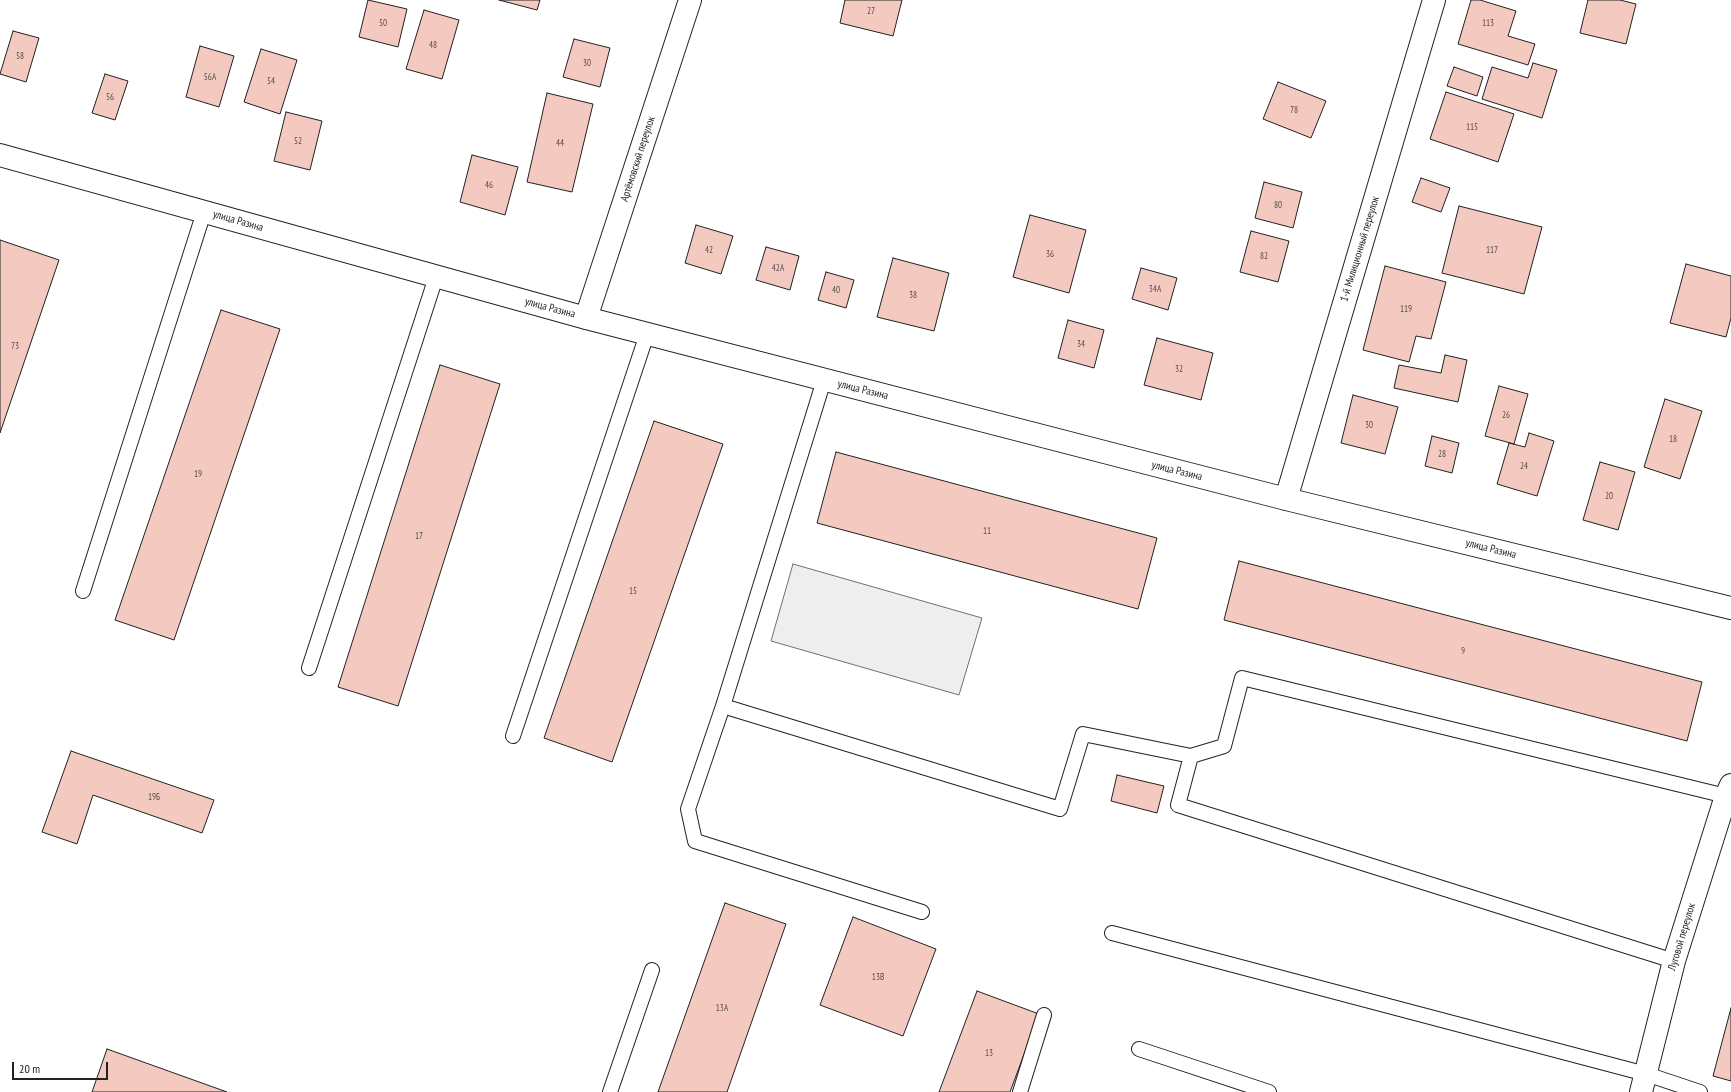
<!DOCTYPE html>
<html>
<head>
<meta charset="utf-8">
<style>
	body { margin:0 }
	#map { position:relative; width:1731px; height:1092px; overflow:hidden; background:#fff; font-family:"PT Sans Narrow",sans-serif }
	canvas { display:block }
	.scale { position:absolute; left:12px; top:1062px; width:96px; height:18px; box-sizing:border-box; border:2px solid #222; border-top:0; padding-left:5px; font-size:12px; line-height:14px; white-space:nowrap; color:#222; -webkit-text-stroke:3px #fff; paint-order:stroke }
</style>
</head>
<body>
<div id="map">
<canvas width="1731" height="1092"></canvas>
<div class="scale">20 m</div>
</div>
<script>
const ctx = document.querySelector('canvas').getContext('2d');
ctx.lineJoin = 'round';
function fill(path, color) {
  ctx.fillStyle = color;
  ctx.fill(path, 'evenodd');
}
function toPath(rows) {
  const path = new Path2D();
  for (const r of rows) {
    path.moveTo(r[0], r[1]);
    for (let i = 2; i < r.length; i += 2) path.lineTo(r[i], r[i + 1]);
  }
  return path;
}
function stroke(path, color, width, dash) {
  ctx.strokeStyle = color;
  ctx.lineWidth = width;
  ctx.lineCap = dash ? 'butt' : 'round';
  ctx.setLineDash(dash || []);
  ctx.stroke(path);
}
function drawText(font, color, halo, rows, align = 'center') {
  ctx.font = font + ' "PT Sans Narrow",sans-serif';
  ctx.lineWidth = 3;
  ctx.setLineDash([]);
  ctx.textBaseline = 'middle';
  ctx.strokeStyle = halo;
  ctx.fillStyle = color;
  for (const [text, x, y, turn = 0] of rows) {
    ctx.save();
    ctx.translate(x, y);
    ctx.rotate((+turn || 0) * Math.PI / 180);
    ctx.textAlign = isNaN(turn) ? turn : align;
    if (halo) ctx.strokeText(text, 0, 0);
    ctx.fillText(text, 0, 0);
    ctx.restore();
  }
}
const green = toPath([
	[793,564,982,618,959,695,771,641,793,564]
]);
const building = toPath([
	[368,0,407,9,398,47,359,37,368,0],
	[499,0,540,0,537,10,499,0],
	[845,0,902,0,893,36,840,23,845,0],
	[1471,0,1480,0,1516,11,1508,36,1535,44,1528,65,1458,44,1471,0],
	[1588,0,1620,0,1636,4,1626,44,1580,33,1588,0],
	[424,10,459,20,442,79,406,69,424,10],
	[13,31,39,38,26,82,0,74,13,31],
	[574,39,610,48,600,87,563,77,574,39],
	[200,46,234,56,219,107,186,97,200,46],
	[261,49,297,60,280,114,244,102,261,49],
	[1533,63,1557,70,1542,118,1482,99,1492,67,1528,78,1533,63],
	[1454,67,1483,77,1477,96,1447,86,1454,67],
	[105,74,128,81,115,120,92,113,105,74],
	[1278,82,1326,101,1311,138,1263,119,1278,82],
	[1446,92,1514,114,1498,162,1430,139,1446,92],
	[547,93,593,104,572,192,527,182,547,93],
	[286,112,322,121,310,170,274,161,286,112],
	[472,155,518,167,505,215,460,202,472,155],
	[1421,178,1450,188,1441,212,1412,202,1421,178],
	[1264,182,1302,192,1293,228,1255,218,1264,182],
	[1459,206,1542,227,1524,294,1442,273,1459,206],
	[1030,215,1086,230,1069,293,1013,277,1030,215],
	[696,225,733,236,721,274,685,263,696,225],
	[1251,231,1289,241,1278,282,1240,272,1251,231],
	[0,240,59,260,0,433,0,240],
	[766,247,799,256,790,290,756,280,766,247],
	[893,258,949,273,934,331,877,317,893,258],
	[1686,264,1731,276,1731,318,1726,337,1670,323,1686,264],
	[1385,266,1446,282,1431,339,1416,336,1409,362,1363,350,1385,266],
	[1141,268,1177,278,1168,310,1132,299,1141,268],
	[826,272,854,280,846,308,818,300,826,272],
	[221,310,280,329,174,640,115,620,221,310],
	[1068,320,1104,330,1094,368,1058,358,1068,320],
	[1157,338,1213,353,1201,400,1144,385,1157,338],
	[1445,355,1467,360,1458,402,1394,388,1399,365,1441,373,1445,355],
	[440,365,500,384,398,706,338,687,440,365],
	[1499,386,1528,394,1514,444,1485,436,1499,386],
	[1353,395,1398,407,1385,454,1341,443,1353,395],
	[1665,399,1702,411,1680,479,1644,467,1665,399],
	[654,421,723,444,612,762,544,738,654,421],
	[1529,433,1554,441,1537,496,1497,484,1509,443,1525,447,1529,433],
	[1432,436,1459,443,1452,473,1425,466,1432,436],
	[836,452,1157,538,1138,609,817,523,836,452],
	[1600,462,1635,472,1618,530,1583,520,1600,462],
	[1239,561,1702,682,1687,741,1224,620,1239,561],
	[71,751,214,800,202,833,93,795,77,844,42,832,71,751],
	[1117,775,1164,786,1157,813,1111,801,1117,775],
	[725,903,786,924,727,1092,658,1092,725,903],
	[853,917,936,949,903,1036,820,1005,853,917],
	[977,991,1039,1014,1010,1092,939,1092,977,991],
	[1731,1008,1731,1081,1713,1076,1731,1008],
	[107,1049,227,1092,92,1092,107,1049]
]);
const lane = toPath([
	[824,380,723,706,688,809,695,841,922,912],
	[83,591,204,212],
	[309,668,436,277],
	[723,706,1060,809,1083,734,1191,756],
	[513,736,647,334],
	[1112,933,1646,1074,1700,1092],
	[1674,961,1178,805,1191,756,1224,746,1242,678,1726,796],
	[1139,1049,1269,1092],
	[610,1092,652,970],
	[1020,1092,1044,1015]
]);
const street = toPath([
	[0,155,586,318,1286,499,1731,608],
	[586,318,690,0],
	[1286,499,1434,0],
	[1641,1092,1674,961,1726,796,1731,785]
]);
const numberNames = [
	["27",871,11],
	["50",383,23],
	["113",1488,23],
	["48",433,45],
	["58",20,56],
	["30",587,63],
	["56А",210,77],
	["54",271,81],
	["56",110,97],
	["78",1294,110],
	["115",1472,127],
	["52",298,141],
	["44",560,143],
	["46",489,185],
	["80",1278,205],
	["42",709,250],
	["117",1492,250],
	["36",1050,254],
	["82",1264,256],
	["42А",778,268],
	["34А",1155,289],
	["40",836,290],
	["38",913,295],
	["119",1406,309],
	["34",1081,344],
	["73",15,346],
	["32",1179,369],
	["26",1506,415],
	["30",1369,425],
	["18",1673,439],
	["28",1442,454],
	["24",1524,466],
	["19",198,474],
	["20",1609,496],
	["11",987,531],
	["17",419,536],
	["15",633,591],
	["9",1463,651],
	["19Б",154,797],
	["13В",878,977],
	["13А",722,1008],
	["13",989,1053]
];
const streetNames = [
	["Артёмовский переулок",638,159,-72],
	["улица Разина",238,221,16],
	["1-й Милиционный переулок",1360,249,-73],
	["улица Разина",550,308,15],
	["улица Разина",863,390,14],
	["улица Разина",1177,471,14],
	["улица Разина",1491,549,14],
	["Луговой переулок",1682,937,-73]
];
fill(green, '#eee');
stroke(green, '#6f6f6f', 1);
fill(building, '#f3c9c0');
stroke(building, '#222', 1);
stroke(lane, '#222', 16);
stroke(street, '#222', 24);
stroke(lane, '#fff', 14);
stroke(street, '#fff', 22);
drawText('9px', '#564c4a', null, numberNames);
drawText('11px', '#222', '#fff', streetNames);
</script>
</body>
</html>
